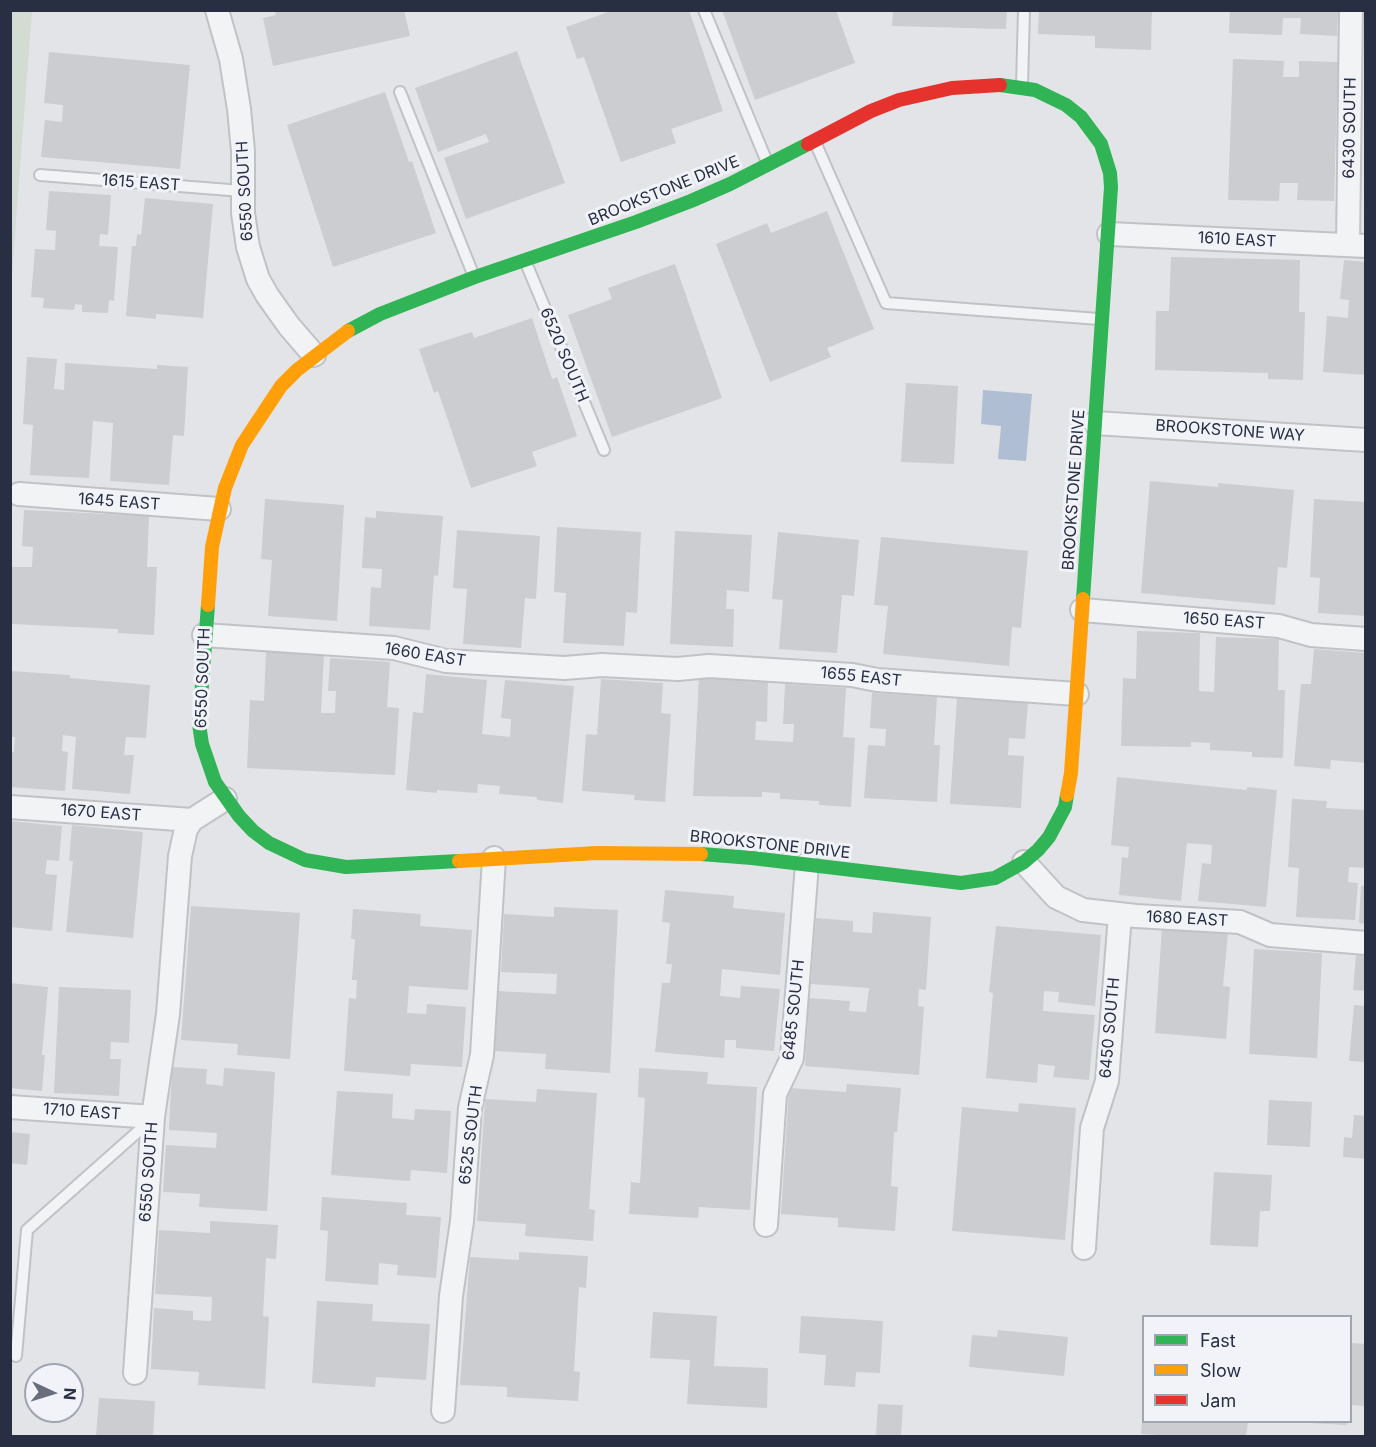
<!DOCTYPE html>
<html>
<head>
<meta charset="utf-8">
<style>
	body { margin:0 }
	#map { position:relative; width:1376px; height:1447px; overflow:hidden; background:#e3e4e8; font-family:Inter,sans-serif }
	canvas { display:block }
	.frame { position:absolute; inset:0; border:12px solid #282f43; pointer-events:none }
	.legend { position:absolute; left:1142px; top:1315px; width:210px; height:108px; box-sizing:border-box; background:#f1f3f8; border:2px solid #a1a5b0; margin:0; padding:8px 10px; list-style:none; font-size:18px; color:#282f43 }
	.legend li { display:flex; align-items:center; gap:12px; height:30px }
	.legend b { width:30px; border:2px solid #a1a5b0 }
	.north { position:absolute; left:24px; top:1363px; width:60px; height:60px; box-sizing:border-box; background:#f1f3f8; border:2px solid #a1a5b0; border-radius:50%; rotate:94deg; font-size:16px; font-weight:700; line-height:24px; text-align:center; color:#282f43 }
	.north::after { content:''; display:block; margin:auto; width:21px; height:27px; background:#696e7d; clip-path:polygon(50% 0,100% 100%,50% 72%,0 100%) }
</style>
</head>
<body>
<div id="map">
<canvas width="1376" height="1447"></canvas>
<div class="frame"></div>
<ul class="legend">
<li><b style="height:8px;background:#30b455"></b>Fast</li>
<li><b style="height:8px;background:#ff9f0a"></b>Slow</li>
<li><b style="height:8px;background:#e5322d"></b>Jam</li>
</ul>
<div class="north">N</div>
</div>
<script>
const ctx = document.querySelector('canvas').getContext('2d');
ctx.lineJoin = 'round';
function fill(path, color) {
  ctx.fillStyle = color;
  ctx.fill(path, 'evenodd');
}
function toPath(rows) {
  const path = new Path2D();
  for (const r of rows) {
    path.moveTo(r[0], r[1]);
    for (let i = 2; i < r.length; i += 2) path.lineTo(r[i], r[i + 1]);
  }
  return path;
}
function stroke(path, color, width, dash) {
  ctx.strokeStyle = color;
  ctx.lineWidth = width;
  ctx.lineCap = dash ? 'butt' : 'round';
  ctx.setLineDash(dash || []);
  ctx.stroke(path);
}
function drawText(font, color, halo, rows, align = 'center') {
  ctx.font = font + ' Inter,sans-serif';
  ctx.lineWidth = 6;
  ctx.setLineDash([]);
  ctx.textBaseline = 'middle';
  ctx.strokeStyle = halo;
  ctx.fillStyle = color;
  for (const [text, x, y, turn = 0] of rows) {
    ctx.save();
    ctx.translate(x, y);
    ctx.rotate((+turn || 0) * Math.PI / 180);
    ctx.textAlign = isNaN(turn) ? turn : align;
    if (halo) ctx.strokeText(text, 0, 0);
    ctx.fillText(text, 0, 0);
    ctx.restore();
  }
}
const green = toPath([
	[11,10,32,11,11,286,10,11]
]);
const water = toPath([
	[983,390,1032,394,1026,461,998,459,1001,426,981,424]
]);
const building = toPath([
	[275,10,404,10,410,36,273,66,263,18,276,15],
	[614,10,689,10,723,111,671,129,676,143,621,162,584,57,577,59,566,27],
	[722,10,836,10,855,63,755,100],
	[893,10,1007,10,1006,29,892,26],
	[1039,10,1152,10,1151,50,1095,48,1095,36,1038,34],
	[1230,10,1338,10,1337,36,1300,34,1301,18,1283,18,1282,35,1229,33],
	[517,51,565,183,466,219,444,158,489,142,486,134,438,152,415,88],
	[49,52,190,65,180,169,41,157,45,120,62,122,63,105,44,103],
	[1233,59,1284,61,1283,77,1299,77,1299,61,1338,62,1334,201,1297,200,1298,183,1280,183,1279,201,1228,200],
	[385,92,409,162,412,161,436,233,333,267,287,125],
	[49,191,111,195,108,235,100,234,99,246,118,247,114,301,109,300,108,313,82,312,82,305,75,304,74,310,43,308,44,298,31,297,35,249,55,250,56,231,46,230],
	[145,198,213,204,203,318,156,314,156,319,126,316,132,246,136,246,137,234,141,235],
	[827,211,874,329,827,348,831,357,770,382,716,244,767,223,771,233],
	[1171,257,1300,260,1299,312,1305,312,1303,380,1268,379,1268,373,1155,370,1156,311,1169,311],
	[1344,260,1366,262,1366,375,1323,372,1327,316,1348,318,1349,300,1340,299],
	[675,264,722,398,612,437,568,315,612,299,608,288],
	[532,318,552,379,557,377,577,436,532,452,537,466,471,488,438,391,434,393,419,349,472,332,474,338],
	[27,357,57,359,54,389,64,390,65,363,157,369,157,365,188,367,184,436,173,435,169,485,110,481,113,423,93,421,89,478,30,475,33,425,23,424],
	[906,383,958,386,954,464,901,462],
	[1150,481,1218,487,1218,483,1294,490,1287,568,1278,567,1275,605,1141,593],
	[265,499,344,505,337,621,268,616,272,560,261,559],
	[1314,499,1366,502,1366,616,1318,613,1320,578,1310,577],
	[24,510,149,516,147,567,157,567,154,635,118,633,118,629,10,624,11,567,32,567,33,547,22,546],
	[376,511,443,516,438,576,434,575,430,630,369,626,371,587,381,588,382,569,362,568,365,517,376,518],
	[557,527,641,532,637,613,626,612,624,646,563,643,566,593,554,592],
	[457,530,540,536,536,599,525,598,521,648,463,644,467,589,453,588],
	[675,531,752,535,749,592,727,590,726,609,734,609,733,647,670,644],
	[778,532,859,540,854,596,842,595,837,653,779,649,783,600,772,599],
	[881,537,1028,551,1021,628,1012,627,1009,666,883,654,888,606,874,605],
	[1137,631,1200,633,1199,691,1214,692,1216,637,1279,639,1278,690,1285,690,1283,758,1252,757,1252,752,1210,750,1210,743,1191,742,1191,747,1121,746,1123,678,1136,679],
	[1314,649,1366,653,1366,763,1331,760,1330,769,1294,766,1301,684,1311,684],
	[266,651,324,654,321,713,335,713,336,691,328,691,330,658,390,662,387,707,399,708,395,775,247,768,250,700,264,701],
	[10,671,70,675,70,678,150,685,146,738,126,737,124,755,134,755,130,794,72,789,76,737,63,735,62,751,68,752,65,791,10,787,10,752,14,752,15,737,10,737],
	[426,674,487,680,482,734,510,737,511,719,501,718,505,680,574,686,563,803,537,800,537,797,499,794,500,786,478,784,477,793,437,790,437,793,406,790,413,712,423,713],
	[699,677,768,681,767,722,756,721,755,740,793,742,794,724,783,724,785,684,846,688,843,737,855,738,851,807,819,805,819,801,780,799,780,793,762,792,762,797,693,796],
	[601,679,663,683,661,713,671,714,665,802,634,800,635,795,582,791,586,734,597,735],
	[872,693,937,697,934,745,940,745,937,802,864,798,868,745,885,746,886,729,870,728],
	[957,698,1028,703,1025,739,1009,738,1008,755,1024,756,1021,808,950,804],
	[1117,777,1247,790,1247,787,1277,790,1266,907,1198,901,1202,863,1211,864,1212,845,1187,843,1181,901,1119,895,1122,857,1128,858,1129,847,1111,845],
	[1292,799,1327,801,1326,808,1366,810,1366,868,1349,867,1348,882,1358,883,1355,920,1296,917,1299,868,1288,867],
	[10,821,62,826,59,861,47,860,45,874,57,875,52,931,10,927],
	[72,825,143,832,133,938,66,932,73,861,69,861],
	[1361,886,1366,886,1366,924,1359,923],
	[665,890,734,896,733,908,785,913,780,975,722,969,720,996,740,998,741,986,780,989,774,1051,736,1048,736,1040,725,1040,724,1058,655,1052,662,983,670,983,672,964,666,964,670,923,662,922],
	[191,906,300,913,290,1059,237,1055,238,1044,181,1040],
	[554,907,618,910,610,1073,545,1069,546,1054,495,1051,498,991,556,994,557,974,501,972,504,914,554,917],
	[353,909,421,914,420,926,472,930,468,990,409,986,407,1013,426,1014,427,1004,466,1007,462,1067,411,1064,410,1076,344,1071,349,998,356,999,357,980,352,980,355,939,351,939],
	[873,912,931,917,926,990,919,989,918,1006,924,1007,919,1075,805,1066,809,998,850,1001,849,1011,866,1012,869,988,811,984,816,918,853,921,853,932,872,933],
	[996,926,1101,935,1095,1006,1058,1002,1059,992,1044,991,1043,1011,1095,1015,1089,1080,1053,1077,1055,1066,1038,1064,1037,1083,986,1078,993,993,989,992],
	[1162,927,1228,933,1223,986,1230,987,1226,1039,1155,1033],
	[1254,949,1322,953,1317,1058,1249,1054],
	[1356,955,1366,956,1366,991,1353,990],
	[10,983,48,987,42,1055,45,1055,42,1091,10,1088],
	[59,987,131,990,129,1043,111,1042,110,1059,121,1059,119,1096,54,1093],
	[1354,1005,1366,1006,1366,1062,1349,1061],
	[172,1067,207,1069,206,1084,223,1086,224,1068,275,1072,267,1211,199,1207,200,1194,163,1192,166,1145,216,1148,217,1133,169,1130],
	[639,1068,708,1072,707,1084,757,1087,750,1210,699,1207,698,1218,629,1214,631,1182,640,1183,645,1098,638,1097],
	[847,1084,901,1088,897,1132,894,1132,891,1186,898,1187,895,1231,838,1227,838,1218,781,1214,789,1088,846,1092],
	[537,1089,597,1093,589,1209,595,1210,593,1241,525,1236,526,1224,477,1221,485,1099,536,1102],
	[337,1091,393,1094,392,1118,414,1120,415,1109,451,1111,447,1173,411,1170,410,1181,331,1175],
	[1269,1100,1312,1102,1310,1147,1267,1145],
	[1019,1103,1076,1108,1065,1240,952,1231,962,1107,1018,1112],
	[1354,1115,1366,1116,1366,1159,1343,1157,1344,1137,1352,1138],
	[10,1132,30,1134,27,1165,10,1163],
	[1214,1172,1272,1175,1270,1211,1260,1211,1258,1247,1210,1245],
	[322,1197,407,1203,406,1215,441,1217,436,1278,397,1275,398,1265,379,1263,378,1285,325,1281,328,1231,320,1230],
	[210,1221,278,1225,276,1259,266,1258,263,1316,269,1317,265,1389,198,1385,199,1372,151,1369,154,1308,193,1311,193,1320,211,1321,212,1297,155,1294,159,1230,210,1233],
	[519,1252,588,1256,586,1288,579,1287,574,1371,580,1372,578,1401,507,1397,507,1387,460,1385,470,1257,519,1260],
	[317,1301,373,1304,372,1321,430,1324,426,1380,376,1377,375,1387,312,1383],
	[653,1312,717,1316,714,1366,768,1368,767,1408,687,1404,690,1360,650,1358],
	[801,1316,883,1321,880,1373,856,1372,855,1387,824,1385,826,1355,799,1353],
	[998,1330,1068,1337,1064,1376,969,1367,972,1335,997,1337],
	[1350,1343,1366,1344,1366,1406,1350,1405],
	[99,1398,155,1401,153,1436,96,1436],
	[878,1404,903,1405,901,1436,876,1435],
	[1142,1422,1248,1422,1246,1436,1176,1436,1141,1434],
	[1310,1422,1347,1422,1347,1425,1310,1423]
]);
const lane = toPath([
	[704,10,767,162],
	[1022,85,1024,10],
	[400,92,473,274],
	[815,142,886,303,1099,319],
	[40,175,242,191],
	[526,263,604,450],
	[16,1356,27,1230,151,1120]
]);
const street = toPath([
	[217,10,231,59,239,109,243,151,243,213,248,247,258,279,267,295,289,326,314,355],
	[1109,234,1366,246],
	[1348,245,1351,10],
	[1095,423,1366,440],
	[19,494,219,509],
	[1082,610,1279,626,1311,635,1366,639],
	[204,635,394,648,446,661,564,668,602,665,678,669,709,666,852,675,877,680,1077,694],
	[10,807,192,820],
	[1024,862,1056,897,1083,910,1136,916,1240,922,1270,935,1366,943],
	[10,1107,153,1117],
	[766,1225,775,1094,792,1058,807,864],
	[1084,1248,1092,1128,1107,1081,1120,915],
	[135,1373,153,1117,168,1014,180,856,186,829,192,820,225,799],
	[443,1411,451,1296,462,1221,470,1108,482,1055,494,858]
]);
const fast = toPath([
	[1000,85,1035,90,1066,105,1081,117,1101,144,1110,173,1111,187,1083,599],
	[348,331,380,314,475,277,636,222,691,201,730,184,808,144],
	[208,605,199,724,202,744,215,782,239,816,253,831,269,843,305,860,346,867,459,861],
	[701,854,752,858,961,883,995,878,1024,862,1038,850,1049,837,1065,807,1067,795]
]);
const slow = toPath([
	[208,605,212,547,225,488,242,445,281,386,297,370,348,331],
	[1067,795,1071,773,1083,599],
	[459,861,597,853,701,854]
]);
const jam = toPath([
	[808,144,871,111,899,100,952,88,1000,85]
]);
const streetNames = [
	["6430 SOUTH",1350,128,-89],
	["1615 EAST",141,183,4],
	["6550 SOUTH",245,191,-93],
	["BROOKSTONE DRIVE",664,191,-22],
	["1610 EAST",1237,240,3],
	["6520 SOUTH",564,355,67],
	["BROOKSTONE WAY",1230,431,4],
	["BROOKSTONE DRIVE",1074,490,-86],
	["1645 EAST",119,502,4],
	["1650 EAST",1224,621,4],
	["1660 EAST",425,655,9],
	["1655 EAST",861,677,6],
	["6550 SOUTH",203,678,-88],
	["1670 EAST",101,813,4],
	["BROOKSTONE DRIVE",770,845,6],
	["1680 EAST",1187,919,3],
	["6485 SOUTH",794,1010,-84],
	["6450 SOUTH",1110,1028,-85],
	["1710 EAST",82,1112,4],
	["6525 SOUTH",471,1135,-83],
	["6550 SOUTH",149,1172,-86]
];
fill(green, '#d2dcd3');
fill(water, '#b0bed4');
fill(building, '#cbcdd1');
stroke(lane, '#c1c2c6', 14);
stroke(street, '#c1c2c6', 26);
stroke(lane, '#f2f3f5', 10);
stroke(street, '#f2f3f5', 22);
stroke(fast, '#30b455', 14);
stroke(slow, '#ff9f0a', 14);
stroke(jam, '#e5322d', 14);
drawText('16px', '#282f43', '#f1f3f8', streetNames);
</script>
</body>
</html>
